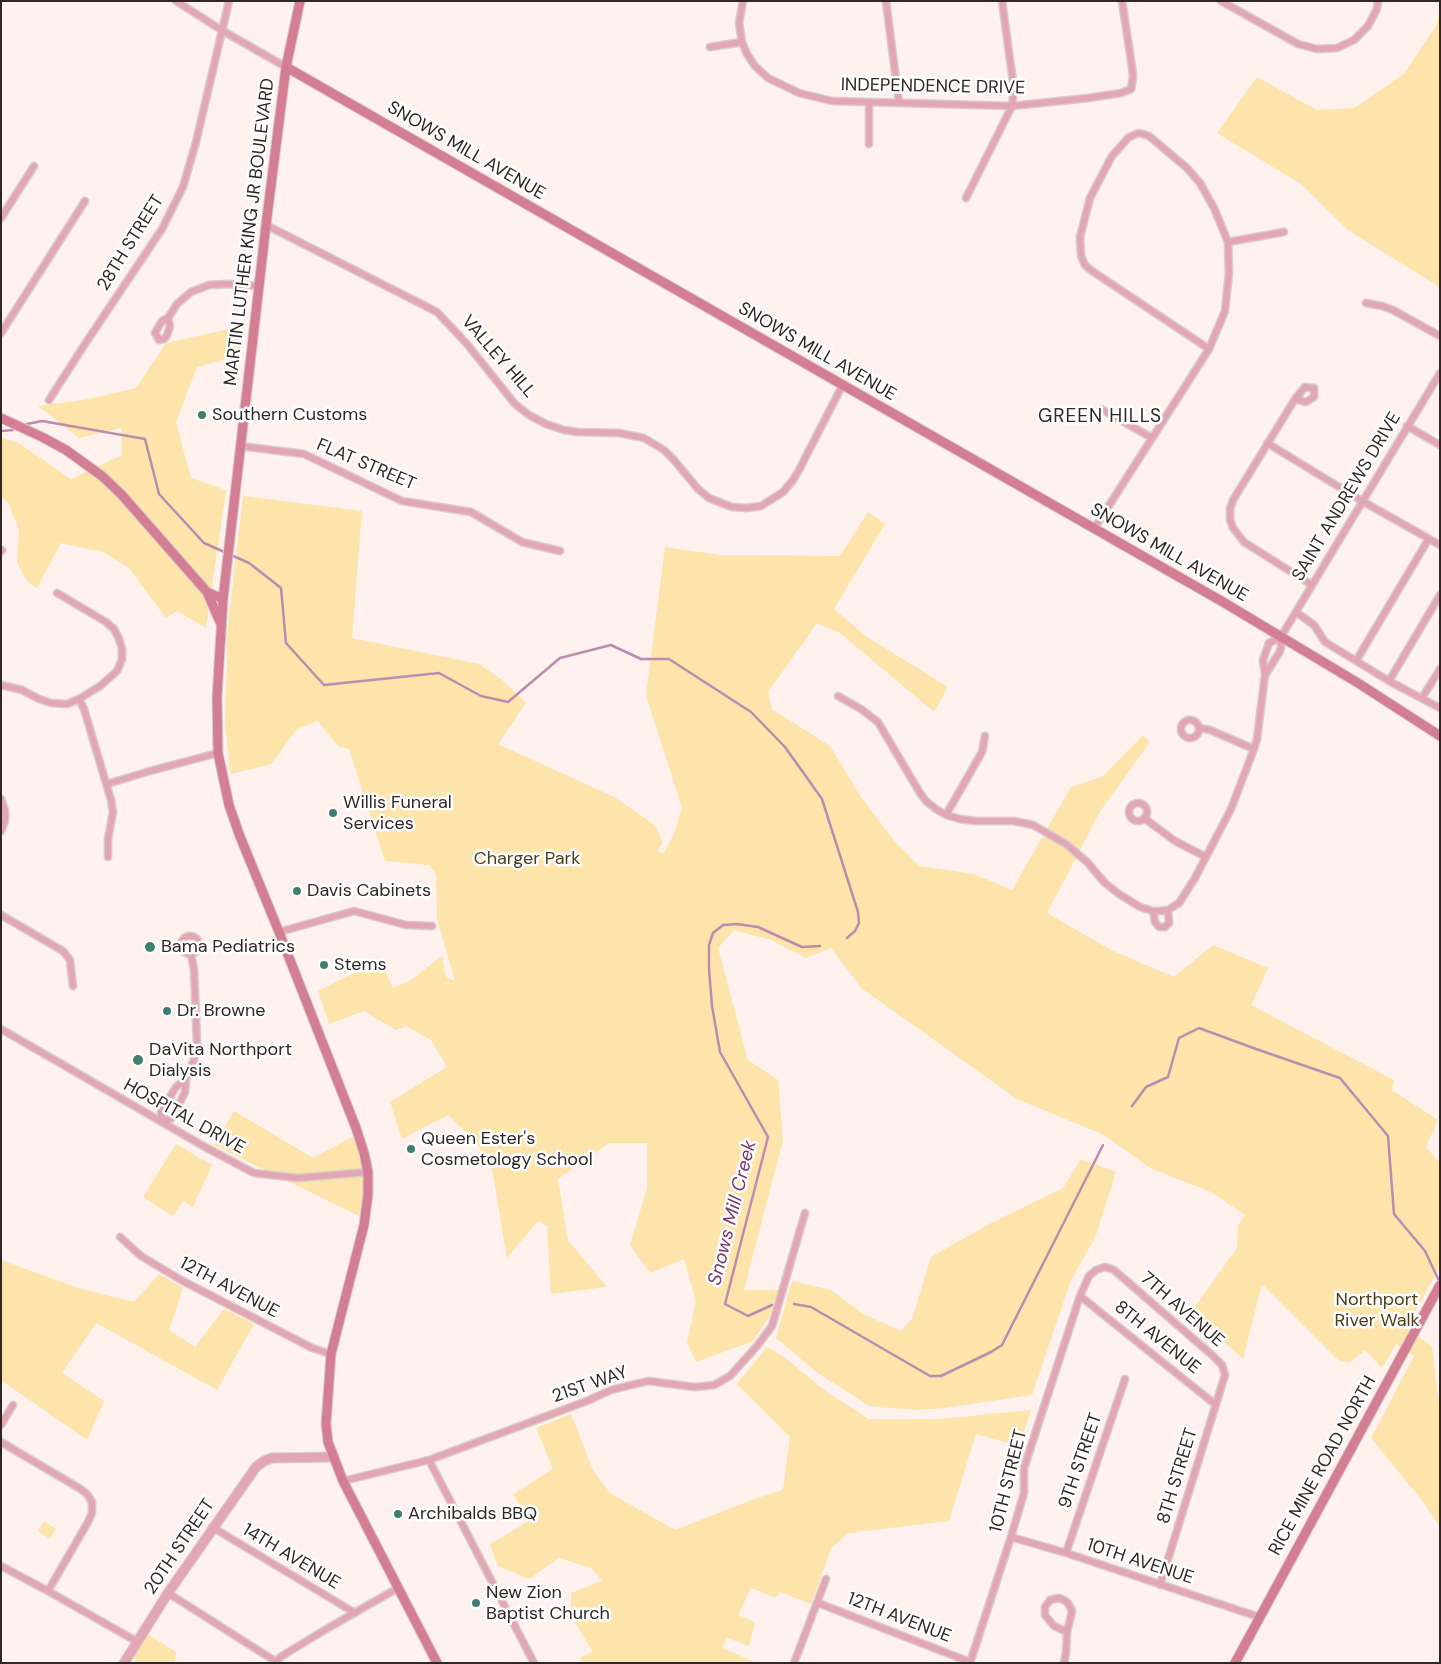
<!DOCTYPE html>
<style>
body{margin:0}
#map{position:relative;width:1441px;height:1664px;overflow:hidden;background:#fef1ee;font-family:"DM Sans",sans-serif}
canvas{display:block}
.frame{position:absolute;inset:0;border:2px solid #2f2726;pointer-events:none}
</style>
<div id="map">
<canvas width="1441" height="1664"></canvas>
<div class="frame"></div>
</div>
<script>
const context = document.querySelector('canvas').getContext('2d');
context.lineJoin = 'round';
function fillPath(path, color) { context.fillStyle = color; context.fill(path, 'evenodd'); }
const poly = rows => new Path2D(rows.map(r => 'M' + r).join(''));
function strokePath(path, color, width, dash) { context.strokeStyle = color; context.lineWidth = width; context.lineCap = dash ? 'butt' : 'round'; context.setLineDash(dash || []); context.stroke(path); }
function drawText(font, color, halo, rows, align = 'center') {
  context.font = font + ' "DM Sans",sans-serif'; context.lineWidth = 5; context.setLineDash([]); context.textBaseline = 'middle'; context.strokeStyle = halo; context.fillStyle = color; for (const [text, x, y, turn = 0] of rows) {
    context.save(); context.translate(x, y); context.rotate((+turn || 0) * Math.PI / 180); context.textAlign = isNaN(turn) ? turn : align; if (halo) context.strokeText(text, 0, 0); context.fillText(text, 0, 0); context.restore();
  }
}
fillPath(poly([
 [1440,8,1440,287,1349,231,1301,184,1217,133,1257,77,1317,110,1354,108,1404,74,1437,24],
 [242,326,238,356,197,367,176,422,191,478,226,490,206,628,177,611,166,618,129,568,105,553,61,543,37,588,28,582,17,563,19,530,8,502,1,497,1,437,20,444,71,479,122,455,121,428,79,438,38,406,89,399,136,388,166,343],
 [243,496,362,511,352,638,479,664,502,680,526,703,498,744,614,797,655,825,663,843,657,850,663,854,674,834,682,808,646,695,665,547,720,555,840,556,868,512,885,524,834,609,867,637,948,687,934,712,840,633,817,623,768,692,772,709,830,746,861,797,895,842,919,866,974,874,1012,890,1071,787,1103,776,1143,735,1150,742,1101,810,1047,913,1111,950,1174,977,1213,945,1268,968,1251,1005,1394,1080,1392,1090,1438,1120,1426,1147,1440,1163,1440,1266,1406,1328,1432,1346,1440,1411,1440,1527,1424,1503,1371,1438,1414,1356,1396,1344,1382,1368,1365,1350,1350,1363,1338,1360,1262,1284,1243,1359,1191,1312,1237,1248,1238,1225,1245,1215,1211,1192,1150,1168,1104,1135,1017,1099,861,988,831,948,806,958,771,940,734,930,718,948,748,1060,778,1080,783,1140,744,1290,778,1290,769,1317,753,1341,696,1362,687,1342,696,1301,684,1259,650,1273,630,1245,647,1188,647,1143,609,1143,558,1179,568,1240,607,1287,551,1294,547,1226,538,1221,507,1258,491,1164,473,1139,448,1115,402,1139,390,1102,447,1067,431,1040,406,1026,396,1030,364,1011,329,1024,318,991,380,960,393,988,411,980,442,956,446,977,455,981,437,919,436,874,429,865,385,861,349,749,338,746,318,721,297,729,271,764,231,774,225,726,228,626],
 [234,1111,313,1158,354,1136,371,1188,363,1218,214,1145],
 [176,1144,212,1165,193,1207,183,1201,173,1216,143,1197],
 [1081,1159,1116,1172,1095,1238,1071,1280,1032,1395,944,1408,914,1410,870,1406,819,1374,776,1338,792,1281,831,1290,863,1314,901,1331,912,1319,931,1257,993,1222,1063,1188],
 [1,1260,78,1288,134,1302,159,1274,183,1288,169,1330,195,1347,224,1309,254,1324,217,1390,96,1323,62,1373,104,1401,87,1440,1,1380],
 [767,1347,784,1357,828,1393,869,1419,940,1419,1031,1410,1019,1446,976,1434,949,1521,848,1533,831,1549,811,1604,780,1592,776,1598,751,1588,738,1615,755,1622,749,1646,727,1638,722,1648,757,1663,582,1663,581,1657,593,1652,571,1616,571,1593,602,1581,591,1568,559,1558,529,1579,498,1566,490,1544,529,1521,513,1494,553,1469,536,1428,571,1414,593,1470,610,1493,675,1530,754,1499,783,1490,790,1437,737,1384],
 [44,1521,56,1529,50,1539,38,1531],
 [146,1633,176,1652,175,1663,136,1663,132,1654]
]), '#fce4ab');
strokePath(poly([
 [27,424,42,421,145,439,159,494,204,543,249,563,281,588,286,643,324,685,439,673,481,696,508,702,560,658,611,645,641,659,669,659,751,712,785,747,822,799,858,912,859,923,855,931,847,938],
 [1,431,13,430],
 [1132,1106,1146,1087,1168,1077,1179,1038,1199,1028,1256,1049,1340,1078,1388,1136,1394,1214,1425,1251,1440,1283],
 [794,1304,811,1307,930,1376,941,1376,991,1352,1002,1345,1005,1339,1103,1145],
 [772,1305,748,1316,725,1304,768,1137,720,1052,712,1006,709,969,709,945,713,933,723,925,737,924,758,927,802,947,820,946]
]), '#bc8bae', 2.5);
const minor = poly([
 [176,1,223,31,286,67],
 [743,1,739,23,742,42,747,54,755,66,768,78,799,93,832,101,1012,106,1088,98,1121,93,1131,89,1133,77,1132,67,1122,1],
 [886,1,899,103],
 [1221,1,1298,44,1317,49,1337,48,1354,40,1368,26,1377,9,1378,1],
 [710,47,742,42],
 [869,144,869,103],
 [966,198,1012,106,1014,89,1002,1],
 [1,218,34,166],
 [266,225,437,312,467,344,515,404,529,415,546,424,564,430,577,432,619,433,644,438,664,450,674,460,698,489,709,498,732,507,747,508,761,506,783,492,793,480,799,470,842,386],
 [1228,242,1284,232],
 [1366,303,1382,306,1393,310,1440,336],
 [168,318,177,304,191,292,209,285,228,284,259,286],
 [168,318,170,326,167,335,164,339,159,340,155,333,162,321,168,318],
 [1,333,85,201],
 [1295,399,1306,402,1314,397,1314,388,1305,387,1295,399,1233,500,1230,509,1230,519,1233,528,1244,542,1312,585],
 [49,400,83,347,162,229,183,187,196,142,229,1],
 [1101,409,1152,438],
 [1407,426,1440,445],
 [1267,443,1362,501,1440,545],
 [240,446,304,454,402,501,471,512,522,542,560,551],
 [1094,529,1209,349,1225,311,1229,273,1228,242,1214,208,1200,183,1187,168,1149,136,1139,133,1129,137,1112,156,1090,198,1080,237,1081,256,1085,265,1092,271,1209,349],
 [1,551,2,550],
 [1296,612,1314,625,1325,642,1389,681,1440,708],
 [1356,661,1428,540],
 [1265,675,1279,653,1281,648,1281,637,1285,630,1440,373],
 [1389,681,1440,595],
 [1,685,22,690,39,699,51,703,67,704,79,699,100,686,117,671,122,659,122,649,119,639,114,629,106,622,57,593],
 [838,696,861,709,878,722,920,793,926,801,936,809,946,815,960,819,975,821,1014,821,1033,825,1066,844,1087,862,1105,883,1119,894,1140,907,1153,911,1160,911,1168,910,1179,903,1195,878,1231,809,1254,749,1257,739,1265,675,1263,660,1269,643,1281,637],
 [1422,698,1440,669],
 [79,699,84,709,111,800,113,812,108,839,108,857],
 '1181 729a9 9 0 1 1 18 0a9 9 0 1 1-18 0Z',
 [1199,728,1210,730,1254,749],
 [107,784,150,771,218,753],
 [1,799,5,811,5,821,1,831],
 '1129 812a9 9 0 1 1 18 0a9 9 0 1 1-18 0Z',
 [946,815,982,752,985,736],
 [1144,818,1175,841,1206,857],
 [1153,911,1155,922,1159,927,1165,927,1169,923,1168,910],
 [1,915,63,951,70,960,73,986],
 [279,932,354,911,406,925,432,926],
 '181 945a9 9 0 1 1 18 0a9 9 0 1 1-18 0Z',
 [1,1029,205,1147,254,1173,298,1178,368,1172],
 [186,1079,176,1087,161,1112,162,1122,172,1118,185,1092,186,1079,194,1060,197,1044,194,969,191,955],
 [120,1237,141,1256,181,1280,312,1348,331,1354],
 [1080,1296,1216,1405],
 [1,1425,13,1405],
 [1,1442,79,1488,87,1494,92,1502,92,1513,88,1522,48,1591,136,1641],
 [429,1460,534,1663],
 [343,1481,429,1460,587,1401,611,1390,648,1381,695,1387,714,1385,730,1376,757,1346,772,1326,805,1213],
 [212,1527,355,1613],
 [1011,1537,1066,1553,1259,1617],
 [1066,1553,1125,1379],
 [1,1566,48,1591],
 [168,1593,275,1661],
 [818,1603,970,1662],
 [274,1663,282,1656,323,1631,398,1588],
 [794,1663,826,1579],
 [970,1663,1011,1537,1024,1493,1024,1468,1080,1296,1089,1276,1096,1270,1105,1267,1114,1270,1212,1355,1222,1365,1225,1375,1160,1585],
 [1064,1663,1066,1653,1067,1632,1072,1611,1068,1603,1064,1600,1059,1598,1050,1600,1045,1607,1045,1615,1054,1626,1067,1632]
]);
const tertiary = poly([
 [124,1663,168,1593,256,1467,264,1461,272,1458,333,1457]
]);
const secondary = poly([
 [300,1,286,67,266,225,223,599,217,697,218,753,229,805,239,834,279,932,356,1128,364,1153,368,1172,368,1194,364,1225,331,1354,326,1424,328,1442,343,1481,437,1663],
 [286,67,1223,602,1358,683,1440,736],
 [1,418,42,437,66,450,102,476,121,494,207,592,223,599],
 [207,592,220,622],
 [1235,1663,1440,1285]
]);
strokePath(minor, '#d9cdca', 9);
strokePath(tertiary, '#d9cdca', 11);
strokePath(secondary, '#d9cdca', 11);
strokePath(minor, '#e2a6b4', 6);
strokePath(tertiary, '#e2a6b4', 9);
strokePath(secondary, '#d47e94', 9);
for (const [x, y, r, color] of [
 [202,415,5,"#3f7f6d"],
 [333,813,5,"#3f7f6d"],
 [297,891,5,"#3f7f6d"],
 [150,947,6,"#3f7f6d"],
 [324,965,5,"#3f7f6d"],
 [167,1011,5,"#3f7f6d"],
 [138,1060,6,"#3f7f6d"],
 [411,1149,5,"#3f7f6d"],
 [398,1514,5,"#3f7f6d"],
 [476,1603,5,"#3f7f6d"]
]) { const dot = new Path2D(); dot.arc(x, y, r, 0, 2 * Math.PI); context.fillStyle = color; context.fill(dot); strokePath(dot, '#fff', 2); }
drawText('18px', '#2f2726', '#fff', [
 ["INDEPENDENCE DRIVE",933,87,1],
 ["SNOWS MILL AVENUE",466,151,30],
 ["MARTIN LUTHER KING JR BOULEVARD",250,232,-83],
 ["28TH STREET",131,243,-58],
 ["SNOWS MILL AVENUE",817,352,30],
 ["VALLEY HILL",498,357,49],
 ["FLAT STREET",366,465,23],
 ["SAINT ANDREWS DRIVE",1347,497,-59],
 ["SNOWS MILL AVENUE",1169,553,30],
 ["HOSPITAL DRIVE",184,1117,29],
 ["12TH AVENUE",229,1288,28],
 ["7TH AVENUE",1182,1310,41],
 ["8TH AVENUE",1157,1338,39],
 ["21ST WAY",590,1385,-19],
 ["9TH STREET",1081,1461,-71],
 ["RICE MINE ROAD NORTH",1323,1466,-61],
 ["8TH STREET",1178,1476,-73],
 ["10TH STREET",1009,1481,-76],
 ["20TH STREET",180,1547,-56],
 ["14TH AVENUE",291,1557,31],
 ["10TH AVENUE",1140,1562,18],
 ["12TH AVENUE",899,1618,21]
]);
drawText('18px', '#2f2726', '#fff', [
 ["Southern Customs",212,415],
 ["Willis Funeral",343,803],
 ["Services",343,824],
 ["Davis Cabinets",307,891],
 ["Bama Pediatrics",161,947],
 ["Stems",334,965],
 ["Dr. Browne",177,1011],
 ["DaVita Northport",149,1050],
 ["Dialysis",149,1071],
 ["Queen Ester's",421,1139],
 ["Cosmetology School",421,1160],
 ["Archibalds BBQ",408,1514],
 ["New Zion",486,1593],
 ["Baptist Church",486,1614]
], 'left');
drawText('18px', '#4b3e1d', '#fff', [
 ["Charger Park",527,859],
 ["Northport",1377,1300],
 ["River Walk",1377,1321]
]);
context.letterSpacing = '1px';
drawText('19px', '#2f2726', '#fff', [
 ["GREEN HILLS",1100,417]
]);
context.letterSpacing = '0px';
drawText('italic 19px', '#7d316f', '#fff', [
 ["Snows Mill Creek",733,1213,-76]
]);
</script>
